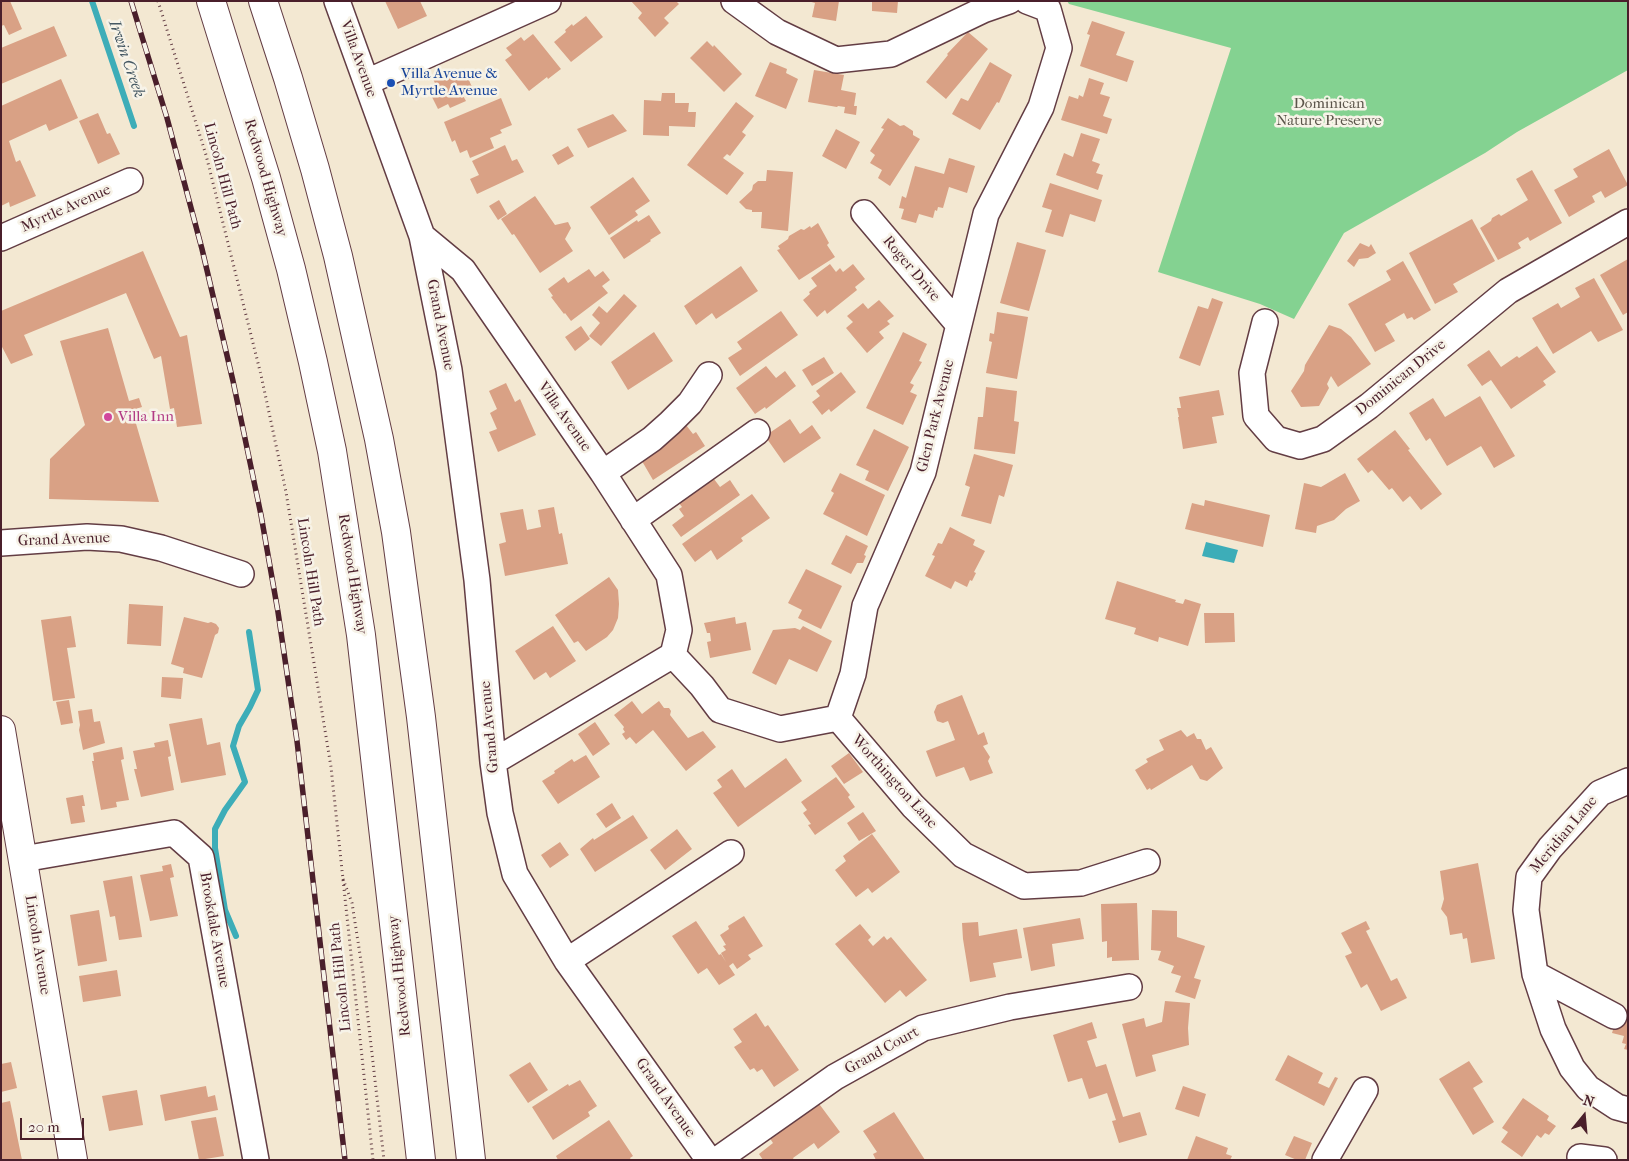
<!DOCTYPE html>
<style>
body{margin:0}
#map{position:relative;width:1629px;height:1161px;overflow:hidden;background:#f3e8d2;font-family:"IM FELL French Canon",serif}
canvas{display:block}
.frame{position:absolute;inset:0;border:2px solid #4a1f2b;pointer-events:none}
.north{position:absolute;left:1559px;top:1091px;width:50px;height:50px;-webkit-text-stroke:4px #f7f3e8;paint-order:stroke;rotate:17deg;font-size:14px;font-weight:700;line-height:20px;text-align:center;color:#4a1f2b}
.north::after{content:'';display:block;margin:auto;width:18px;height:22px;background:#4a1f2b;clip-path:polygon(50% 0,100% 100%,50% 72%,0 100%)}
.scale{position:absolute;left:20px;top:1118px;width:64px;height:22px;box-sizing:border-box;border:2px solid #4a1f2b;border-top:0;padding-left:6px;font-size:15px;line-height:18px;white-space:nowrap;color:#4a1f2b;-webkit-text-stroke:4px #f7f3e8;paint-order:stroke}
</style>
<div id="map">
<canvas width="1629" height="1161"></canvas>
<div class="frame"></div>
<div class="north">N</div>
<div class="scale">20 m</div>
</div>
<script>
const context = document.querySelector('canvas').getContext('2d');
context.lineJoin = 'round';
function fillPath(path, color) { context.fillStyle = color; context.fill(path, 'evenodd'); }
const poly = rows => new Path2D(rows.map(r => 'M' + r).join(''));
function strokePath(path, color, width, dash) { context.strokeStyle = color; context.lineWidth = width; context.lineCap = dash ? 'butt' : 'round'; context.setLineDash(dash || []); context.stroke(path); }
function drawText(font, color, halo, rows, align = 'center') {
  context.font = font + ' "IM FELL French Canon",serif'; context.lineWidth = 5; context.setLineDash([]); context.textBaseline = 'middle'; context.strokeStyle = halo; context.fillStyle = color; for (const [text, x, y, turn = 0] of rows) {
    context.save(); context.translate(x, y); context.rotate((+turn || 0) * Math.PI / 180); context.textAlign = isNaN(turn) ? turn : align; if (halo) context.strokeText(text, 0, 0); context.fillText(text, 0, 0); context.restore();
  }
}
fillPath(poly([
 [1067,1,1628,1,1628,70,1517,132,1485,153,1344,233,1294,319,1260,304,1158,272,1231,48,1069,4]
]), '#84d291');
fillPath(poly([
 [1206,542,1238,550,1234,563,1202,556]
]), '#3dadb8');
strokePath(poly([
 [92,1,134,126],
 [236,936,225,910,215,848,215,829,225,810,245,782,233,746,239,726,250,707,258,690,249,632]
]), '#3dadb8', 6);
fillPath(poly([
 [1,1,10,1,22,29,9,35,4,25,1,26],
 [385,1,420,1,427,16,398,29],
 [631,1,676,1,679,4,664,18,669,23,655,37,638,18,642,13],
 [808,1,839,1,836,21,812,17,815,3],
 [872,1,898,1,897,13,872,11],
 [586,16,603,37,571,62,554,42,566,32,565,30,572,24,573,26],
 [1092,21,1125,32,1116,55,1134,61,1127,82,1080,66,1090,35,1087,34],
 [54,26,67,56,1,84,1,48],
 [968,32,988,49,946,99,926,82,948,55,947,54],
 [533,34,561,69,548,79,547,77,529,91,505,60,512,55,506,48,521,37,524,41],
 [707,41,713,47,714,45,742,74,724,92,690,58],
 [770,62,787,69,786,73,798,79,786,109,755,96],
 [990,62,1012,75,999,103,997,102,980,130,952,114,961,98,968,101],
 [814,70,844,75,841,90,856,93,854,106,857,106,856,115,844,113,845,107,838,106,837,107,808,102],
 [449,71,453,79,461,75,464,80,468,78,472,87,461,92,466,101,450,108,448,104,438,109,427,87,435,83,433,79],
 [1089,78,1104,83,1100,94,1110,97,1103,116,1112,119,1107,134,1061,120,1069,96,1078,99,1079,95,1083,97],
 [61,79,78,118,49,131,46,124,9,141,16,162,20,160,36,196,10,207,9,202,1,206,1,106],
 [662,93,675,93,675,103,689,103,688,112,696,112,695,127,669,126,669,136,643,135,644,100,661,101],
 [501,98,512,125,500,130,502,133,490,138,494,148,470,158,467,150,460,153,455,140,452,142,444,122],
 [736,102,754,116,742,132,746,135,730,156,727,154,723,158,744,173,727,195,687,165],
 [98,113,107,134,110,133,120,154,98,164,79,121],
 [613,114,627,131,588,148,577,129],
 [888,118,900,126,904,125,913,131,913,135,920,139,890,186,878,178,882,170,870,163,875,155,870,151,884,129,881,128],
 [836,129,860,142,846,169,822,156],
 [1081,133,1100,139,1092,161,1100,164,1096,173,1103,175,1098,190,1056,175,1064,153,1073,157],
 [505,145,512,161,517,159,524,172,477,194,470,179,479,175,472,161],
 [568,146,574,156,558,165,552,155],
 [1609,149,1628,185,1605,198,1601,191,1592,196,1595,202,1569,217,1554,190,1578,177,1573,169],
 [949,158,975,166,967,193,949,187,943,208,938,207,937,211,935,210,933,218,919,214,916,223,901,219,904,209,899,208,902,196,906,198,915,166,944,174],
 [767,170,793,172,788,231,761,228,762,212,752,212,752,210,746,209,739,202,752,190,753,185,758,181,766,181],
 [1532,170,1562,223,1530,241,1528,237,1518,243,1521,248,1498,260,1480,228,1491,221,1492,218,1499,214,1501,216,1528,200,1516,179],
 [633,177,650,201,635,211,638,215,609,235,590,207],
 [1050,183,1102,200,1095,222,1070,214,1063,237,1045,232,1052,210,1042,207],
 [535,196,555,225,568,222,571,228,565,239,573,251,540,273,514,234,512,235,501,219],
 [499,200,507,214,498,220,489,206],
 [649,215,661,233,650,240,651,241,624,259,610,238,637,220,638,222],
 [1472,219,1495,261,1453,284,1458,292,1435,304,1409,253],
 [818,223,829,243,827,245,835,257,799,280,777,250,780,249,778,246,788,239,789,236,801,229,804,230,810,226,811,228],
 [1017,242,1046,250,1029,311,1000,303],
 [1360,243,1369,247,1371,244,1376,253,1368,258,1359,259,1354,267,1347,261],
 [143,251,180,337,187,335,202,424,177,427,174,408,170,409,161,356,154,359,126,293,24,335,33,355,11,364,1,345,1,311],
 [1628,259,1628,312,1623,315,1600,275],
 [1403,261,1431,310,1414,320,1412,317,1407,319,1404,313,1385,324,1395,341,1375,352,1348,304,1391,280,1386,271],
 [830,264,836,272,840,268,843,272,853,264,865,279,855,287,857,290,827,314,825,310,817,317,803,300,810,294,809,292,817,286,811,278],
 [741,266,758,291,716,319,712,313,696,325,684,306],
 [589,269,595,277,603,271,610,280,602,286,608,293,571,321,565,313,564,314,551,297,553,296,548,289,564,277,568,283],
 [1594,278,1623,330,1598,342,1591,331,1553,354,1532,318,1558,303,1561,308,1580,297,1575,288],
 [624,294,637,306,601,346,589,336,600,323,592,315,599,306,607,313],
 [1212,298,1223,302,1200,366,1179,358,1198,306,1208,309],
 [879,300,894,316,887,321,890,324,879,332,884,338,867,353,846,328,853,322,847,316,863,303,868,309],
 [781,311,798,335,740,376,728,358,742,349,737,342],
 [997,312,1028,317,1017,379,986,373,992,342,989,341,990,333,994,334],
 [1329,325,1341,329,1351,337,1371,364,1338,387,1331,376,1327,384,1329,388,1319,406,1301,407,1291,391,1304,371,1305,365],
 [581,326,590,339,575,351,565,337],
 [108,328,129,401,139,398,142,407,132,410,159,502,49,499,50,459,85,425,60,341],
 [654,332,673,361,628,390,611,362],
 [903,332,927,344,919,361,922,362,910,383,914,385,910,392,917,395,903,425,866,408],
 [1537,346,1556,372,1543,381,1546,385,1511,409,1491,380,1482,386,1467,365,1489,350,1501,367,1517,356,1519,358],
 [824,357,834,373,812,386,802,370],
 [766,366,776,378,785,371,796,386,766,409,765,407,755,414,736,388],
 [841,372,856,392,831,412,829,409,822,415,812,402,820,396,816,391],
 [506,383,515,402,520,399,536,435,498,452,489,432,497,429,490,413,497,409,489,391],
 [986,387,1017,391,1014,421,1019,422,1015,454,974,449,978,417,983,417],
 [1219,390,1224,415,1212,417,1217,443,1183,449,1178,417,1179,417,1177,408,1181,408,1179,397],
 [1480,396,1515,456,1494,468,1481,446,1447,466,1430,438,1426,441,1409,413,1433,398,1445,417],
 [790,419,800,434,812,425,821,438,784,463,765,436],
 [686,425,693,434,696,432,705,446,653,480,639,456],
 [874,429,909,447,888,491,865,480,869,471,856,465],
 [1395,430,1410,449,1408,450,1442,494,1421,510,1410,496,1403,502,1392,488,1389,490,1372,470,1368,473,1357,459],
 [974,454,1013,465,1004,497,999,495,991,524,961,516,970,487,965,485],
 [840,473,885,495,867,536,823,514,834,493,831,491],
 [1345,473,1360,501,1346,509,1334,520,1317,526,1316,533,1295,529,1304,483,1321,487],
 [714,479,720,487,730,480,740,495,681,537,672,525,684,516,679,509,682,507,679,503],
 [752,494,770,518,741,538,743,541,717,560,711,550,695,562,682,544],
 [1205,500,1270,515,1263,547,1185,529,1192,503,1204,506],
 [554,507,559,534,562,533,568,564,505,576,499,544,506,542,500,513,523,509,527,530,541,527,538,510],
 [950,527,975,540,973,545,985,551,974,572,976,573,972,581,970,580,967,587,955,581,951,589,925,576,935,556,932,555,938,543,942,544],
 [846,535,868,546,864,555,866,556,863,563,857,563,851,574,831,564],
 [806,569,842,586,821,629,798,618,802,610,788,603],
 [609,577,618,590,619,604,618,618,613,630,607,637,586,651,578,641,574,643,555,615],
 [1117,581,1176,600,1175,602,1183,604,1185,599,1201,604,1188,646,1159,637,1158,642,1134,634,1136,628,1105,619],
 [129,604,163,606,161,646,127,644],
 [1204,613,1234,613,1235,642,1205,643],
 [71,616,76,647,67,648,75,698,53,701,41,620],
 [184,617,208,623,211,622,216,624,219,628,218,633,215,635,202,678,183,673,184,668,171,664],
 [735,617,736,624,746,622,751,650,710,658,707,642,711,641,710,633,707,633,704,623],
 [553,626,576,661,550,678,546,672,534,680,515,651],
 [803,626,832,641,817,672,789,659,776,685,752,673,773,630,795,628,800,630],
 [162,677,183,678,181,699,161,697],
 [962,695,978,735,984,732,988,744,983,746,990,757,988,761,993,773,970,781,964,767,936,777,926,751,955,740,948,721,943,723,937,721,934,712,937,705],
 [69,700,73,723,61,725,56,702],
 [632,701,642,714,659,701,664,708,669,708,671,711,670,715,688,738,703,731,716,747,686,771,653,730,636,744,630,737,626,740,622,734,625,732,623,729,624,727,614,715],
 [92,709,94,722,100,721,105,743,83,750,79,730,80,725,78,711],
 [202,718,207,745,220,742,226,775,181,783,169,724],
 [595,722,610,744,593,756,578,734],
 [1181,730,1187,737,1194,733,1197,739,1201,739,1206,750,1211,747,1223,768,1207,781,1200,779,1192,765,1151,790,1150,788,1147,790,1135,770,1148,762,1146,759,1164,750,1159,740],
 [168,740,171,756,168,757,174,790,141,797,134,769,137,769,133,751,155,747,154,743],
 [122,747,124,759,121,760,129,800,116,802,117,807,101,810,92,761,94,761,93,753],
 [849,753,863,772,844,784,831,766],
 [586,755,600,777,558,804,542,781,555,773,554,771,572,759,574,762],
 [786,758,802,781,738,827,713,793,722,787,717,780,732,769,745,788],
 [836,777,850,795,848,797,855,807,815,835,808,825,811,824,803,813,807,810,801,802],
 [83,795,85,806,82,806,85,822,71,824,66,798],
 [612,803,621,818,606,828,596,814],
 [863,812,876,831,859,841,847,823],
 [633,815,648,838,595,872,580,849,593,838,594,840],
 [677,829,692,849,665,870,650,850],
 [872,834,900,872,872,893,868,888,856,897,835,870,846,861,843,856],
 [560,842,569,855,550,868,541,855],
 [1478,863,1495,959,1471,963,1467,938,1463,939,1462,933,1450,935,1447,917,1441,909,1444,899,1440,871],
 [171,864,174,877,170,878,178,916,150,921,140,875,163,871,162,866],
 [132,876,142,937,119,940,115,916,110,917,103,881],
 [1137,903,1139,960,1112,961,1112,957,1107,958,1107,941,1102,942,1101,904],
 [99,910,107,961,78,966,70,915],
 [1152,910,1177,911,1177,937,1205,946,1194,978,1201,980,1195,999,1175,992,1181,976,1171,973,1174,966,1158,960,1161,951,1151,950],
 [744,916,763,946,748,955,751,959,737,969,733,963,729,966,735,975,719,985,707,968,698,974,672,936,696,921,719,955,721,954,726,962,721,953,726,950,723,946,726,945,720,935,729,929,728,926],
 [1080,918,1084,939,1052,944,1055,966,1031,971,1023,928],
 [1366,921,1370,929,1366,931,1391,981,1397,978,1407,998,1381,1011,1367,984,1361,988,1345,956,1352,953,1341,933],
 [978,922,979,936,1017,929,1022,958,993,963,996,977,970,982,963,939,962,923],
 [860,924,871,937,868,940,873,946,884,936,887,940,891,937,927,980,906,997,900,990,885,1003,835,944],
 [117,970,121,996,83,1002,79,976],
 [1165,1001,1190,1003,1188,1028,1189,1045,1152,1055,1156,1071,1136,1077,1122,1024,1144,1018,1146,1027,1162,1022],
 [1620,1007,1628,1010,1628,1050,1624,1049,1626,1044,1622,1043,1624,1036,1612,1033],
 [756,1013,765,1027,768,1025,799,1070,774,1087,762,1069,757,1072,754,1068,750,1070,734,1047,742,1042,733,1029],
 [1092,1022,1097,1038,1087,1041,1096,1067,1106,1064,1123,1117,1140,1112,1147,1135,1119,1143,1112,1121,1116,1120,1107,1093,1089,1099,1082,1078,1068,1082,1053,1035],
 [1288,1055,1323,1073,1318,1083,1329,1088,1335,1077,1338,1078,1324,1106,1275,1080],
 [1469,1061,1483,1082,1473,1088,1494,1122,1473,1135,1439,1079],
 [11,1062,17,1088,1,1092,1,1064],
 [530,1062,548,1090,528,1103,509,1075],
 [580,1080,597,1106,588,1112,590,1116,553,1140,532,1107,568,1084,569,1086],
 [206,1086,208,1097,215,1095,218,1110,165,1121,160,1095],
 [1183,1086,1206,1094,1199,1117,1175,1109],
 [137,1090,143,1125,109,1131,102,1096],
 [1523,1098,1549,1116,1547,1120,1556,1126,1549,1135,1545,1133,1541,1138,1537,1135,1522,1157,1501,1142,1508,1132,1502,1128],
 [10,1101,22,1160,1,1160,1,1103],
 [817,1101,840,1132,818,1149,814,1143,793,1158,794,1160,763,1160,759,1154,773,1143,769,1137],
 [894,1112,925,1160,876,1160,873,1154,877,1152,863,1131],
 [216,1117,224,1156,199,1160,191,1121],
 [609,1120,633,1156,630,1158,631,1160,558,1160,556,1156],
 [1196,1136,1228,1148,1226,1154,1232,1156,1230,1160,1187,1160],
 [1294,1136,1312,1143,1305,1160,1297,1160,1285,1155]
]), '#d9a185');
const minor = poly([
 [337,1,422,236,449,370,477,580,493,762,500,813,515,874,567,961,709,1160],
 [734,1,777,32,836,60,891,54,983,10,1009,1],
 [367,82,548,1],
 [864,213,958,324],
 [422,236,463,270,603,473,669,575,679,630,673,655,493,762],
 [1,238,130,181],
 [1265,322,1252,373,1256,416,1276,439,1300,446,1323,439,1369,406,1508,291,1628,222],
 [603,473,652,439,670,423,690,403,709,375],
 [633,520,757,432],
 [1,543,87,537,121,539,161,548,241,574],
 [673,655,702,686,720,710,780,729,838,718],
 [838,718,853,674,865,606,923,472,986,214,1041,107,1059,48,1048,9,1027,1],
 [838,718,913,806,963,855,1024,886,1081,883,1147,862],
 [1628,781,1600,793,1550,848,1529,877,1526,910,1535,974,1553,1029,1572,1068,1588,1088,1617,1107,1628,1110],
 [23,859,174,833,201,857,256,1160],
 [567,961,731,853],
 [1535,974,1614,1016],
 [1580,1157,1604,1160],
 [717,1160,835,1077,923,1028,1010,1007,1129,987],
 [1325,1160,1365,1090]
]);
const major = poly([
 [1,730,73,1160]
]);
const highway = poly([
 [211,1,266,178,291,269,313,362,332,451,361,635,421,1160],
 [263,1,288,78,315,169,338,256,379,439,396,532,421,717,471,1160]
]);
strokePath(minor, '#633d44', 28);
strokePath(major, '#633d44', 30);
strokePath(highway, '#633d44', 30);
strokePath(poly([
 [158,1,206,155,261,375,286,492,331,767,373,1160],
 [343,879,352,903,363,974,384,1160]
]), '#633d44', 3, [1, 4]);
strokePath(minor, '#fff', 25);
strokePath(major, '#fff', 28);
strokePath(highway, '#fff', 28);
const rail = poly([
 [131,1,167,118,202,249,233,381,261,515,278,612,297,741,345,1160]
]);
strokePath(rail, '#4a1f2b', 5.5);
strokePath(rail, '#f7f3e8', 4, [11]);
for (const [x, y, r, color] of [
 [391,83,5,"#1a4fb4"],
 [108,417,5,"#d1479c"]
]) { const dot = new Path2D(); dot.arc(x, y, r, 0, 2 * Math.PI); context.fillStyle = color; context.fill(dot); strokePath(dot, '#f7f3e8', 2); }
drawText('15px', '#4a1f2b', '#f7f3e8', [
 ["Villa Avenue",358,59,70],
 ["Lincoln Hill Path",222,176,75],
 ["Redwood Highway",265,178,74],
 ["Myrtle Avenue",66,209,-24],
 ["Roger Drive",911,269,50],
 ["Grand Avenue",440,325,79],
 ["Dominican Drive",1401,378,-39],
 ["Glen Park Avenue",936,416,-76],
 ["Villa Avenue",564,417,55],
 ["Grand Avenue",64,540,-2],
 ["Lincoln Hill Path",310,572,81],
 ["Redwood Highway",352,574,81],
 ["Grand Avenue",490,727,-95],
 ["Worthington Lane",894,782,48],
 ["Meridian Lane",1564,835,-50],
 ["Brookdale Avenue",214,930,80],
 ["Lincoln Avenue",37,945,81],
 ["Redwood Highway",400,976,-96],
 ["Lincoln Hill Path",341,977,-96],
 ["Grand Court",882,1051,-29],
 ["Grand Avenue",665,1098,55]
]);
drawText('15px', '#164399', '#f7f3e8', [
 ["Villa Avenue &",401,74],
 ["Myrtle Avenue",401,91]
], 'left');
drawText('15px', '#5b554a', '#f7f3e8', [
 ["Dominican",1329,104],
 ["Nature Preserve",1329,121]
]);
drawText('15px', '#b23c85', '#f7f3e8', [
 ["Villa Inn",118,417]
], 'left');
drawText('italic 16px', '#455863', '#f7f3e8', [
 ["Irwin Creek",126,59,71]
]);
</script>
